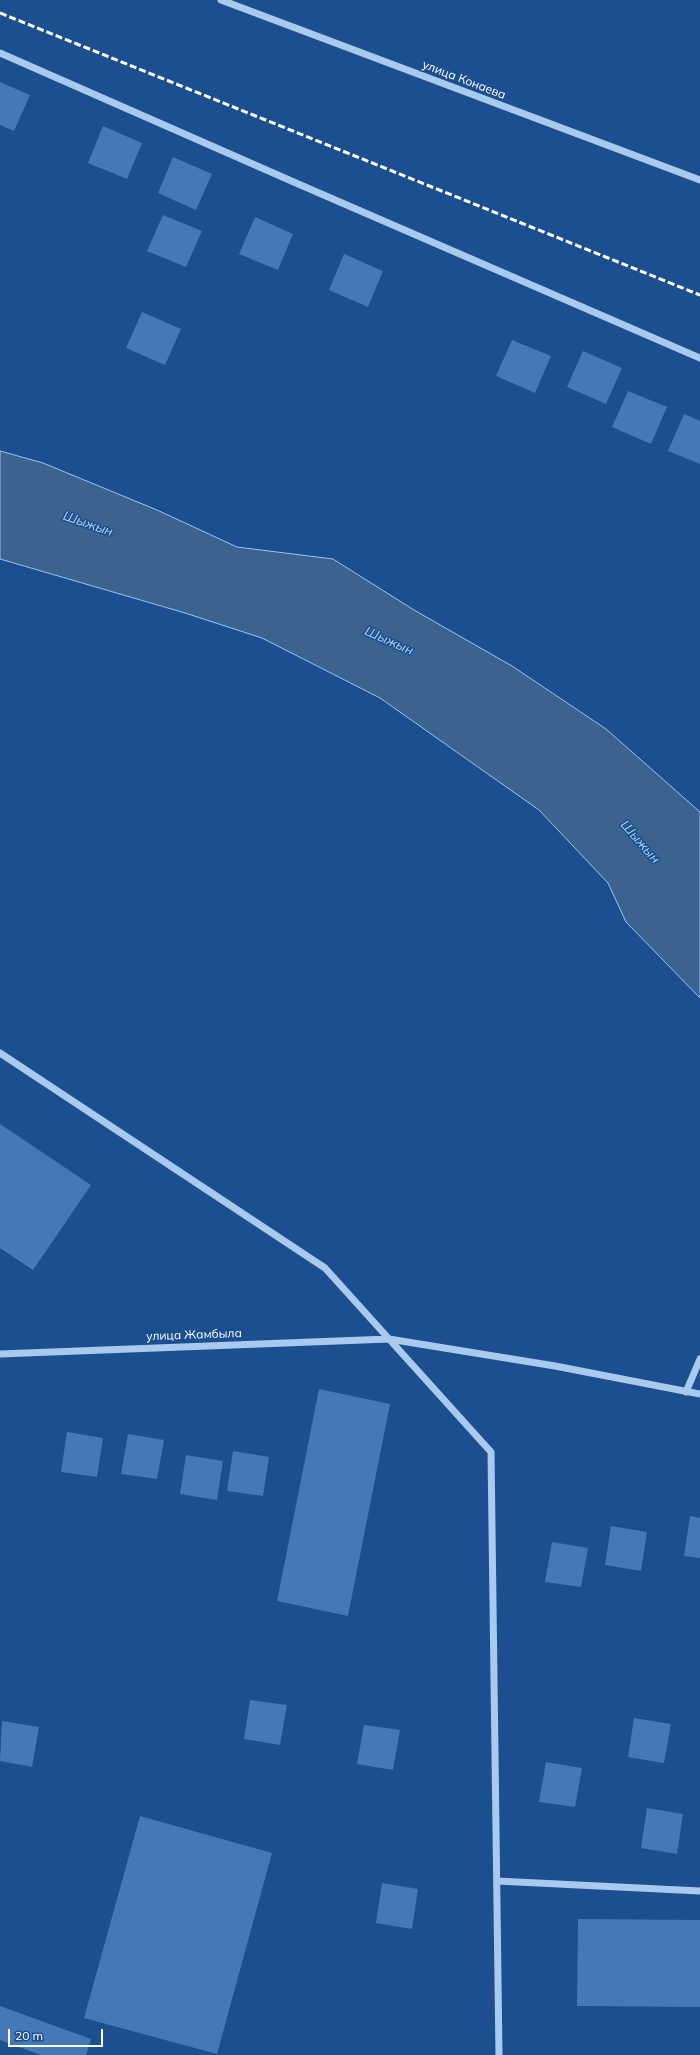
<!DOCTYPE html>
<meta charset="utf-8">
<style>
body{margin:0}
#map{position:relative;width:700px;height:2055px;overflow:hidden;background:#1b4f8f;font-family:Mulish,sans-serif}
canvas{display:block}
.scale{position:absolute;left:8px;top:2029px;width:95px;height:18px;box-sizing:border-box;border:2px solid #fff;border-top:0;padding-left:5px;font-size:12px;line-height:14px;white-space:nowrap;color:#fff;-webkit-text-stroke:3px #1b4f8f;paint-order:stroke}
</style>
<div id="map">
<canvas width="700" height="2055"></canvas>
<div class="scale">20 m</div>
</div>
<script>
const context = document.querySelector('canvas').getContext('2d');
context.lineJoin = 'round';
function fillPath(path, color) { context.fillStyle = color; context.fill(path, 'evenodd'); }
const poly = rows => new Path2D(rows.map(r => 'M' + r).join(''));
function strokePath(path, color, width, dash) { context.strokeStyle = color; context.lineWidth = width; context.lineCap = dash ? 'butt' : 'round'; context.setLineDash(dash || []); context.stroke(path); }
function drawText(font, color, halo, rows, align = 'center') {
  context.font = font + ' Mulish,sans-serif'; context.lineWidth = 3; context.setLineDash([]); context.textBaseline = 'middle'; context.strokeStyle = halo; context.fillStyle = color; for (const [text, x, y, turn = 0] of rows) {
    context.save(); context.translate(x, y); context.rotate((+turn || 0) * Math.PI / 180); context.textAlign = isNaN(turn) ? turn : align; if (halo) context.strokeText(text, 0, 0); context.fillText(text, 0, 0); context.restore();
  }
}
const water = poly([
 [0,451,43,463,157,510,237,547,333,559,414,610,512,666,606,729,700,812,700,998,626,922,608,883,539,810,380,698,262,638,185,613,0,559,0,451]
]);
fillPath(water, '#3c6290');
strokePath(water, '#9cc4f0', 1);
fillPath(poly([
 [0,82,30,95,14,131,0,125],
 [103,126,142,143,127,179,88,163],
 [173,157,212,174,196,210,158,193],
 [163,215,202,231,186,267,147,251],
 [255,217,293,234,278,270,239,254],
 [344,254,383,271,368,307,329,290],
 [142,312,181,329,165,365,126,348],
 [512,340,551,356,535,393,496,376],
 [583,351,622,368,606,404,567,387],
 [628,391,667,407,651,444,612,427],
 [684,414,700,421,700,464,668,451],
 [0,1124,91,1185,33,1270,0,1248],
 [319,1389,390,1404,348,1616,277,1601],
 [67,1432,103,1438,97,1477,61,1472],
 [128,1434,164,1440,157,1479,121,1474],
 [233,1451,269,1457,263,1496,227,1491],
 [186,1455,223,1461,217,1500,180,1494],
 [690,1516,700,1518,700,1558,684,1556],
 [611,1526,647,1532,641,1571,605,1565],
 [552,1542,588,1548,581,1587,545,1582],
 [250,1700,287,1705,280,1745,244,1739],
 [634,1718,671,1724,664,1763,628,1757],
 [2,1721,39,1727,32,1767,0,1761],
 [364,1725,400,1730,393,1770,357,1764],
 [546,1762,582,1768,575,1807,539,1802],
 [647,1808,683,1814,677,1854,641,1848],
 [140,1816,272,1853,217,2054,84,2018],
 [382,1883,418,1889,412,1929,376,1923],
 [578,1919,700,1920,700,2007,577,2006],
 [0,2006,91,2039,86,2055,41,2055,0,2040]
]), '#4478b7');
strokePath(poly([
 [221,0,700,180],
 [0,53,296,183,700,358],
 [0,1053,325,1268,491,1452,499,2055],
 [0,1354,389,1339,555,1366,700,1394],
 [686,1392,700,1359],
 [497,1881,700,1891]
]), '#a9c9ee', 7);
strokePath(poly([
 [0,13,700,295]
]), '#fff', 3, [7, 3]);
drawText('12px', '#fff', '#1b4f8f', [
 ["улица Конаева",464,80,21],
 ["улица Жамбыла",194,1335,-2]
]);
drawText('italic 13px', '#b5d3f5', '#1b4f8f', [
 ["Шыжын",88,524,19],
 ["Шыжын",389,641,24],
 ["Шыжын",640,842,49]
]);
</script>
